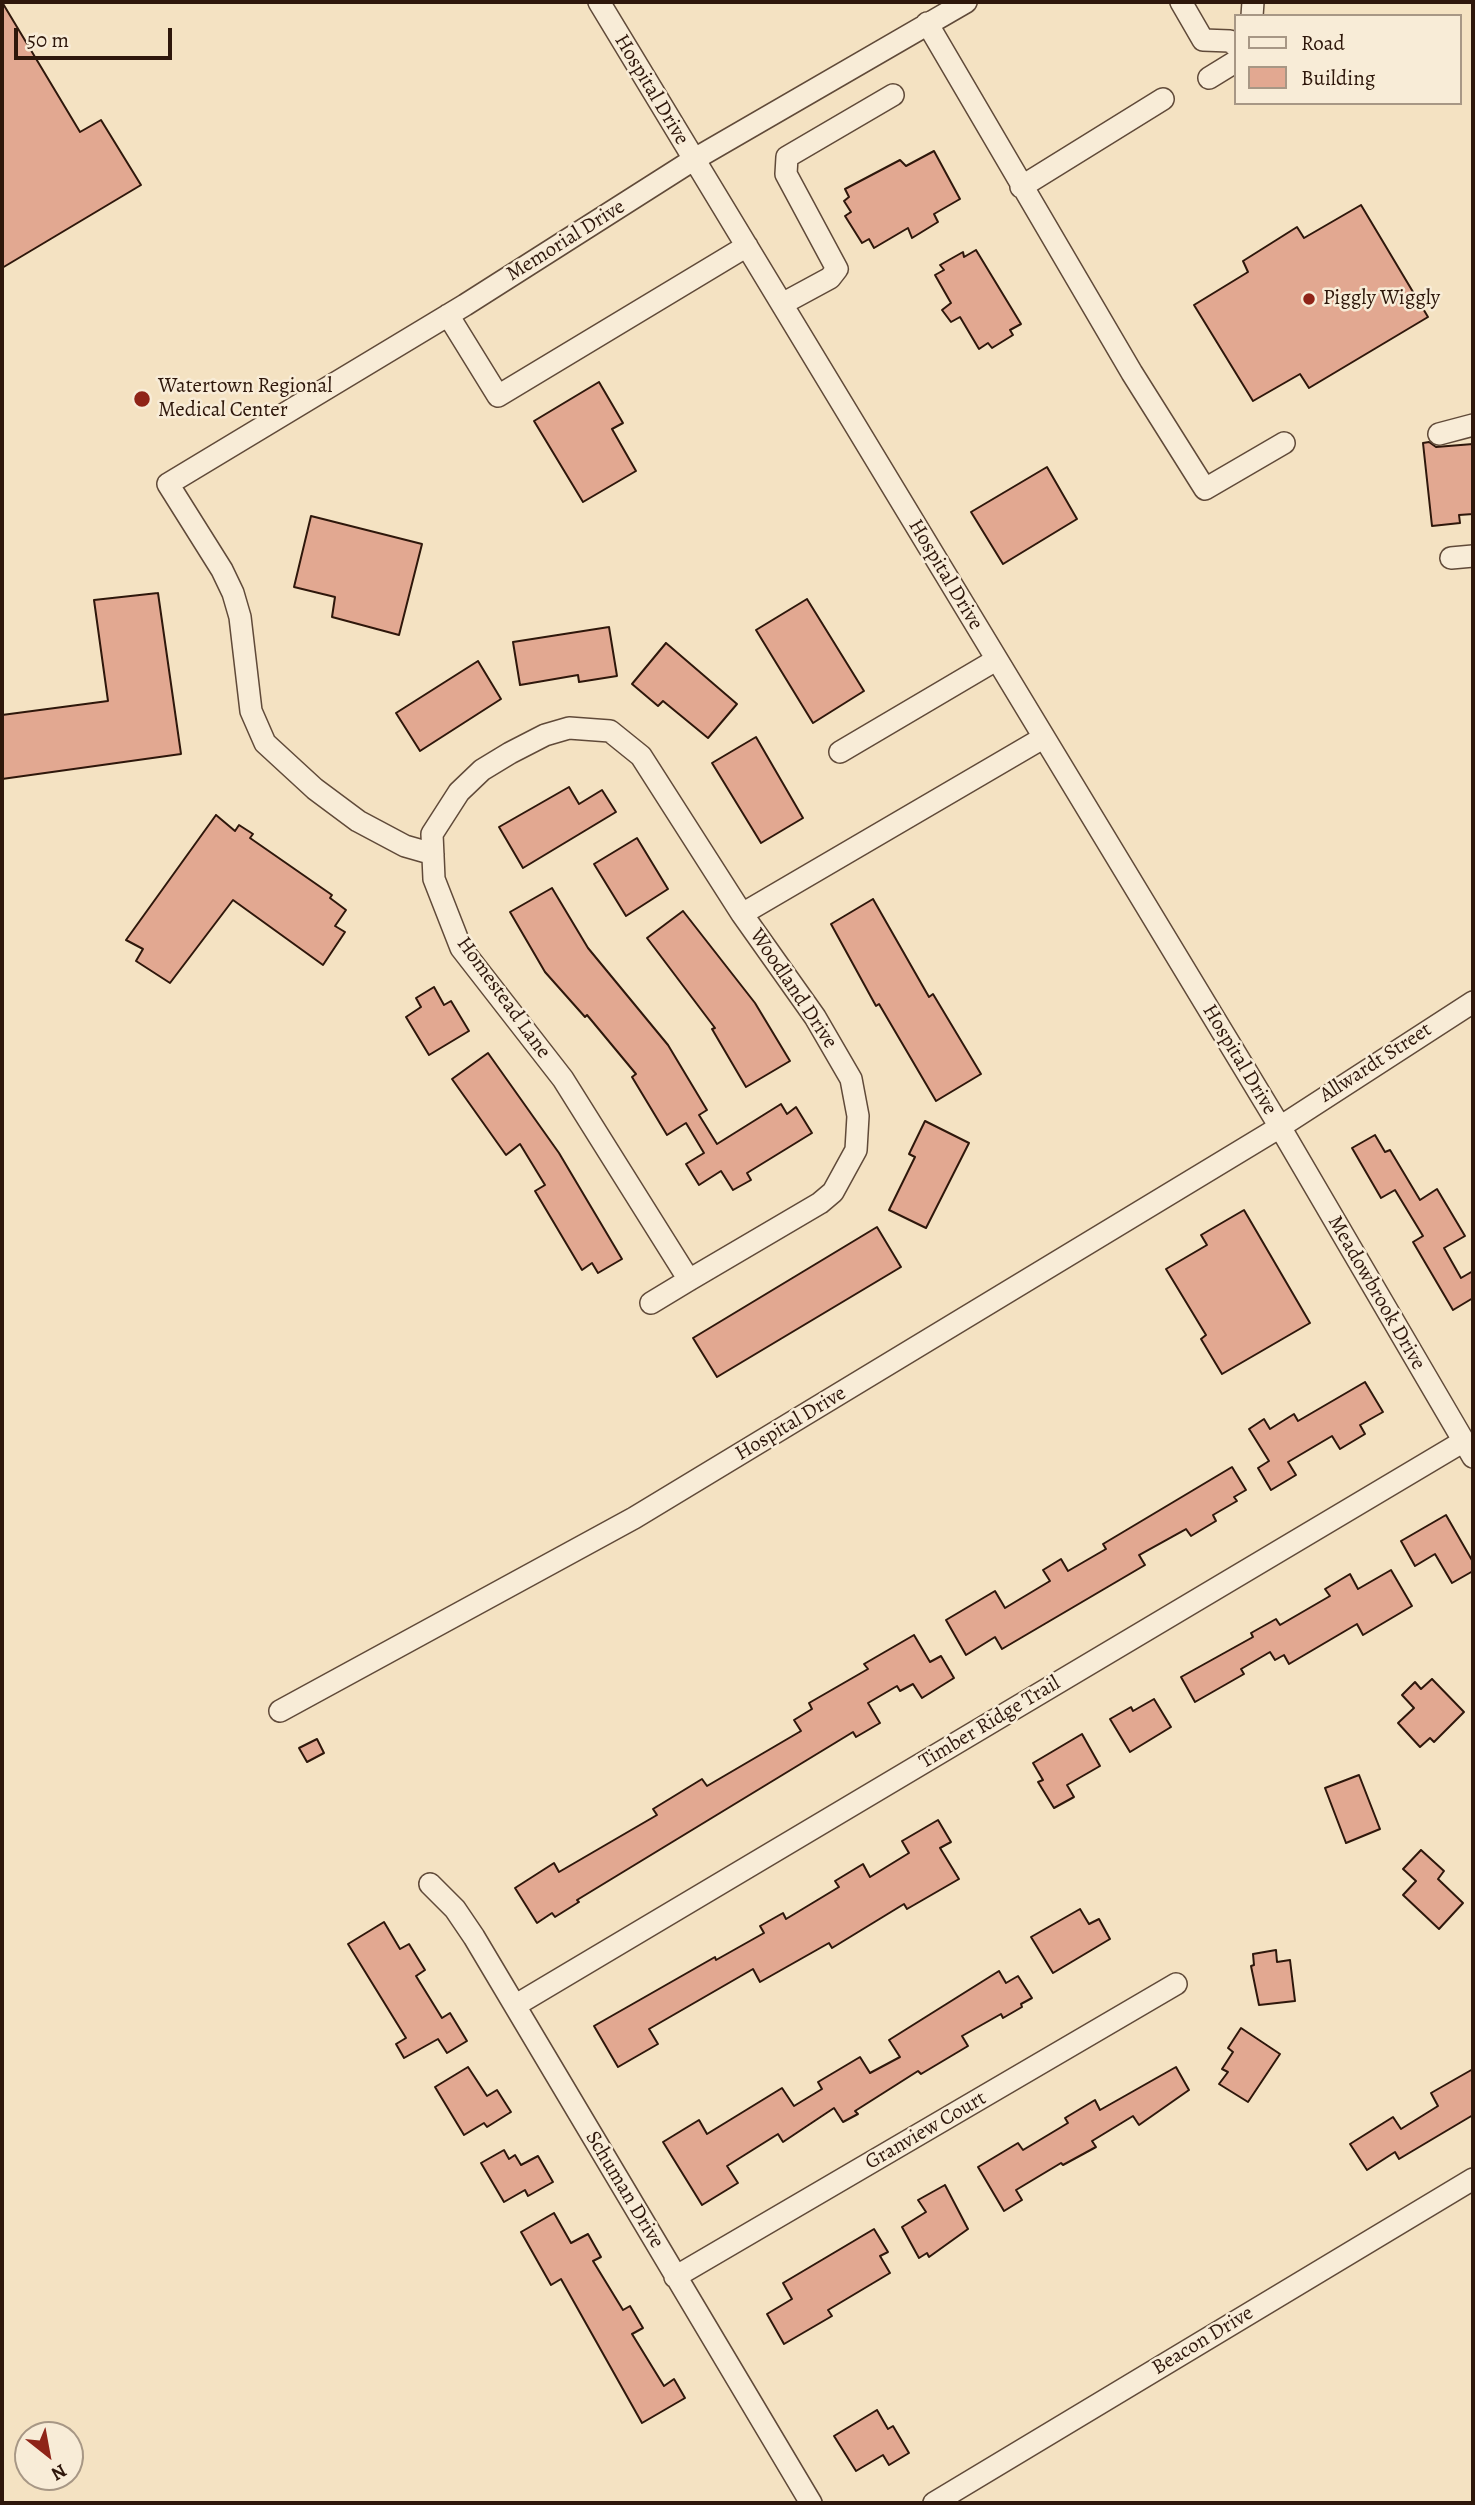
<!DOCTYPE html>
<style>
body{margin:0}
#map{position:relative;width:1475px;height:2505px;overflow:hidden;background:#f4e2c2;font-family:Alegreya,serif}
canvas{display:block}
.frame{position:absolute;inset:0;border:4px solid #2e170b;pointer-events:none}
.legend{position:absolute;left:1234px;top:14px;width:228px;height:91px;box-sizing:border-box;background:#f8ecd7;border:2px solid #a79785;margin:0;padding:9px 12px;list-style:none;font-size:21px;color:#2e170b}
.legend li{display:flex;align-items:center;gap:14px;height:35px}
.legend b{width:35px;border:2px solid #a79785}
.north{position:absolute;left:14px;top:2421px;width:70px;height:70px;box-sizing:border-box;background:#f8ecd7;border:2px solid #a79785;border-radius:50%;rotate:149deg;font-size:19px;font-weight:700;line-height:28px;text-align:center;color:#2e170b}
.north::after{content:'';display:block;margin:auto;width:24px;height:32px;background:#8f2418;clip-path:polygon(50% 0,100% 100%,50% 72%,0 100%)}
.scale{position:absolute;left:14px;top:28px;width:158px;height:32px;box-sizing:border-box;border:4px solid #2e170b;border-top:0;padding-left:9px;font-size:21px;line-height:24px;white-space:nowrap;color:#2e170b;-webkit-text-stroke:5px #f8ecd7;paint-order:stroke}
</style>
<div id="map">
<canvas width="1475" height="2505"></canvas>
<div class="frame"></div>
<ul class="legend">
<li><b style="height:9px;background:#f8ecd7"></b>Road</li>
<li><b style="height:19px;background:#e2a891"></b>Building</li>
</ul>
<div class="north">N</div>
<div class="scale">50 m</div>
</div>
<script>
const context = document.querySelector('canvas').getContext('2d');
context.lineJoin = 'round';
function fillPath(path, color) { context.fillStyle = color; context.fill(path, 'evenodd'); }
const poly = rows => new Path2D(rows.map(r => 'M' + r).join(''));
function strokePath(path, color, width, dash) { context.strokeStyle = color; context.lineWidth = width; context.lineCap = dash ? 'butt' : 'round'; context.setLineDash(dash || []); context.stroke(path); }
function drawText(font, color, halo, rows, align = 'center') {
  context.font = font + ' Alegreya,serif'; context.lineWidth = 5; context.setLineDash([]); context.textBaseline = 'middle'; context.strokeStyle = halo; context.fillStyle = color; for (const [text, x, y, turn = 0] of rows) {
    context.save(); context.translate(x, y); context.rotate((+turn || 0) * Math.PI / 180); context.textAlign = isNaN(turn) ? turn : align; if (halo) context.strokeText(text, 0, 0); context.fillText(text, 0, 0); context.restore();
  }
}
const building = poly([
 [2,2,80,132,101,120,141,185,2,268,2,2],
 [934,151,960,199,934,214,938,222,912,238,908,228,874,248,869,239,862,243,845,216,851,212,844,201,849,197,845,189,900,160,906,166,934,151],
 [1361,205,1428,317,1309,388,1300,374,1253,401,1194,305,1248,272,1243,261,1297,227,1304,238,1361,205],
 [976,250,1021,324,1010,330,1013,335,992,348,988,343,979,349,960,317,951,322,942,310,951,303,935,275,944,270,940,265,963,252,964,257,976,250],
 [599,382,623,423,612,429,636,471,583,502,534,421,599,382],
 [1429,442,1436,447,1473,444,1473,514,1459,515,1460,523,1432,526,1423,443,1429,442],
 [1047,467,1077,519,1003,564,971,512,1047,467],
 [311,516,422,544,399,635,332,617,335,597,294,587,311,516],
 [158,593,181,754,2,779,2,715,108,701,94,600,158,593],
 [807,599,864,691,813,723,756,630,807,599],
 [609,627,617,676,579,682,578,675,520,685,513,642,609,627],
 [666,643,737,704,708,738,663,701,658,706,632,684,666,643],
 [478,661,501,699,420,751,396,713,478,661],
 [756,737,803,818,761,843,712,763,756,737],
 [569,787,579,804,602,790,616,812,523,868,499,827,569,787],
 [216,815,235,831,239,825,253,834,250,838,332,895,330,898,346,910,335,926,345,932,323,965,233,900,170,983,136,961,143,949,126,940,216,815],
 [637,838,668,889,626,916,594,864,637,838],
 [552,888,588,948,668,1045,707,1110,699,1115,717,1144,781,1104,787,1114,796,1107,812,1133,747,1173,751,1180,733,1190,721,1171,699,1185,686,1164,704,1153,686,1123,667,1135,632,1077,636,1074,587,1015,585,1017,545,972,510,912,552,888],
 [873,899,929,997,933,994,981,1074,936,1101,879,1004,876,1006,831,924,873,899],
 [683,911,755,1003,790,1061,746,1087,712,1029,715,1028,647,938,683,911],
 [434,987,444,1005,451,1001,469,1031,429,1055,406,1017,421,1007,416,998,434,987],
 [488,1053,559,1153,622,1259,598,1273,592,1263,582,1270,535,1191,545,1185,520,1144,506,1155,452,1079,488,1053],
 [925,1121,969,1143,926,1228,889,1210,915,1157,909,1154,925,1121],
 [1375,1135,1385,1152,1390,1150,1420,1200,1437,1189,1465,1236,1444,1248,1461,1278,1473,1271,1473,1298,1453,1310,1413,1242,1423,1236,1395,1190,1381,1198,1352,1148,1375,1135],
 [1244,1210,1310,1323,1222,1374,1201,1339,1206,1335,1166,1269,1207,1245,1201,1235,1244,1210],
 [877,1227,901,1267,717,1377,693,1338,877,1227],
 [1365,1382,1383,1412,1360,1425,1365,1434,1340,1449,1332,1436,1288,1462,1296,1475,1271,1490,1258,1468,1269,1461,1249,1429,1264,1419,1270,1429,1294,1414,1298,1421,1365,1382],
 [1232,1467,1246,1490,1234,1497,1237,1501,1213,1515,1216,1521,1191,1536,1186,1529,1139,1555,1145,1565,1002,1649,995,1637,966,1655,946,1620,995,1591,1005,1608,1050,1581,1043,1570,1061,1559,1068,1571,1106,1549,1103,1544,1232,1467],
 [1446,1515,1473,1562,1473,1571,1452,1583,1435,1554,1415,1566,1401,1541,1446,1515],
 [1391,1570,1412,1606,1363,1635,1357,1624,1289,1664,1284,1655,1275,1660,1270,1652,1241,1669,1244,1674,1195,1702,1181,1677,1253,1637,1251,1633,1276,1619,1280,1625,1330,1596,1325,1589,1350,1574,1358,1589,1391,1570],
 [914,1635,930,1662,941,1656,954,1678,922,1698,913,1684,900,1691,897,1686,868,1703,880,1723,856,1737,853,1732,577,1900,579,1902,555,1917,552,1913,537,1923,515,1888,554,1863,559,1872,657,1815,653,1809,702,1779,707,1786,801,1731,794,1720,812,1709,809,1703,868,1669,864,1664,914,1635],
 [1432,1679,1464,1712,1434,1742,1430,1738,1420,1747,1398,1723,1414,1708,1402,1695,1415,1682,1421,1689,1432,1679],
 [1154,1699,1171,1727,1130,1752,1110,1719,1131,1707,1133,1711,1154,1699],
 [1082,1734,1100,1766,1067,1785,1074,1797,1054,1808,1038,1782,1043,1780,1033,1763,1082,1734],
 [317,1739,324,1753,307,1762,299,1748,317,1739],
 [1359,1775,1380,1829,1346,1843,1325,1788,1359,1775],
 [938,1820,951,1842,940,1848,959,1879,907,1909,904,1904,832,1948,829,1943,760,1982,753,1969,649,2029,658,2044,618,2067,594,2026,715,1957,716,1960,764,1933,760,1926,783,1913,786,1919,839,1887,835,1881,863,1864,870,1877,909,1853,902,1841,938,1820],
 [1421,1850,1444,1871,1438,1879,1463,1903,1439,1929,1403,1895,1416,1881,1403,1869,1421,1850],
 [1080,1909,1089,1924,1099,1919,1110,1939,1053,1973,1031,1937,1080,1909],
 [384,1922,400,1949,409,1944,425,1970,416,1976,442,2018,450,2013,467,2041,447,2053,438,2039,404,2058,396,2044,406,2038,348,1944,384,1922],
 [1276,1950,1277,1962,1290,1960,1295,2001,1259,2005,1251,1966,1254,1965,1253,1954,1276,1950],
 [999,1971,1006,1983,1018,1976,1032,1998,1021,2004,1022,2007,1003,2018,1001,2014,962,2036,968,2046,921,2074,918,2071,855,2111,858,2114,843,2122,834,2108,783,2142,778,2134,727,2166,738,2183,702,2205,663,2142,699,2120,707,2134,782,2088,794,2106,822,2089,818,2082,860,2057,870,2073,900,2057,889,2040,999,1971],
 [1241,2028,1280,2054,1248,2102,1219,2084,1228,2072,1222,2069,1233,2052,1228,2048,1241,2028],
 [468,2067,487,2096,497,2090,511,2112,487,2127,484,2123,464,2135,435,2087,468,2067],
 [1176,2067,1189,2090,1139,2125,1133,2116,1092,2141,1096,2147,1063,2165,1061,2163,1016,2190,1022,2200,1004,2211,978,2167,1018,2143,1023,2150,1068,2123,1065,2118,1095,2100,1100,2110,1176,2067],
 [1473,2069,1473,2115,1399,2159,1395,2152,1367,2170,1350,2144,1393,2117,1401,2129,1438,2106,1431,2093,1473,2069],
 [504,2150,509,2159,515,2155,521,2165,538,2156,553,2182,528,2196,525,2190,504,2202,481,2163,504,2150],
 [945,2185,968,2229,929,2257,927,2253,919,2258,902,2227,926,2212,918,2200,945,2185],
 [554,2213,571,2243,588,2234,601,2257,593,2261,623,2310,630,2306,643,2328,632,2334,664,2386,674,2379,685,2398,642,2423,561,2279,551,2285,521,2232,554,2213],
 [874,2229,888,2252,880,2256,890,2273,828,2310,832,2316,784,2344,767,2314,792,2299,783,2283,874,2229],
 [877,2410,888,2429,893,2426,909,2453,889,2465,883,2455,856,2471,834,2436,877,2410]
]);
fillPath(building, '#e2a891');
strokePath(building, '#2e170b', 2);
const minor = poly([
 [599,2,1280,1127,1473,1457],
 [1181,2,1203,40,1230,41,1235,45],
 [1252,16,1253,2],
 [927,23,1132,373,1205,489,1284,443],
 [1209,78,1235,62],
 [1021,187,1163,99],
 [782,304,830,278,837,269,786,174,787,157,893,95],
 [448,315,498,396,747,246],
 [1439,434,1473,425],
 [1451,558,1473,556],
 [840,752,996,660],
 [433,854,405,846,358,821,315,789,265,743,251,711,240,617,233,593,222,570,168,484,465,305,693,160,966,2],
 [742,914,1043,738],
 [651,1303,689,1280,820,1203,833,1192,856,1150,858,1116,851,1079,815,1017,742,914,641,756,610,731,569,728,545,735,510,753,482,770,459,792,432,834,434,879,461,948,563,1079,689,1280],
 [280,1711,634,1518,1280,1127,1473,1002],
 [430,1884,455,1909,474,1937,811,2503],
 [516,2005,1464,1441],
 [675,2277,1176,1984],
 [934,2503,1473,2179]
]);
strokePath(minor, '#604a39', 24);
strokePath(minor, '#f8ecd7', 21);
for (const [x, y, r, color] of [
 [1309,299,7,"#8f2418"],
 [142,399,9,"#8f2418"]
]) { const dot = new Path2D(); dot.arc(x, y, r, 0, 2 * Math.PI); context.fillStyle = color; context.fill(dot); strokePath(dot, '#f8ecd7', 2.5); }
drawText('21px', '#2e170b', '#f8ecd7', [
 ["Hospital Drive",651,90,59],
 ["Memorial Drive",566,241,-32],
 ["Hospital Drive",945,575,59],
 ["Woodland Drive",793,989,56],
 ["Homestead Lane",503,998,54],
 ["Hospital Drive",1239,1060,59],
 ["Allwardt Street",1376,1063,-33],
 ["Meadowbrook Drive",1376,1293,60],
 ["Hospital Drive",791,1424,-31],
 ["Timber Ridge Trail",990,1723,-31],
 ["Granview Court",926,2131,-30],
 ["Schuman Drive",624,2190,59],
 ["Beacon Drive",1203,2341,-31]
]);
drawText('21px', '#2e170b', '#f8ecd7', [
 ["Piggly Wiggly",1323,299],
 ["Watertown Regional",158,387],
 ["Medical Center",158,411]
], 'left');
</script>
